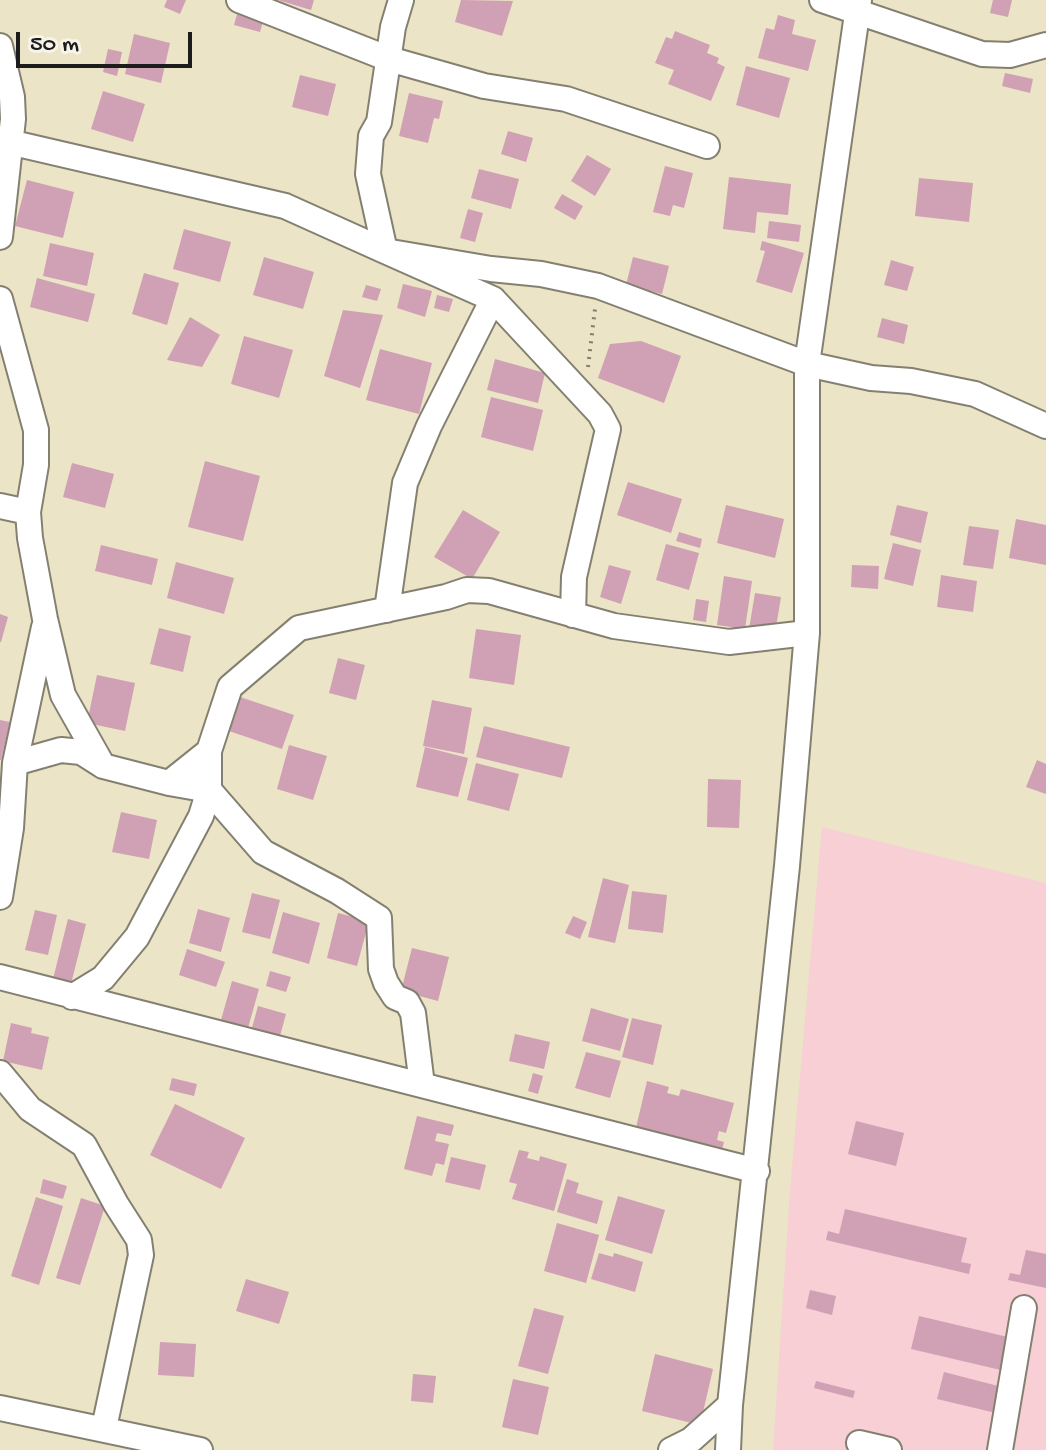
<!DOCTYPE html>
<style>
body{margin:0}
#map{position:relative;width:1046px;height:1450px;overflow:hidden;background:#ebe4c6;font-family:"Gochi Hand",sans-serif}
canvas{display:block}
.scale{position:absolute;left:16px;top:32px;width:176px;height:36px;box-sizing:border-box;border:4px solid #1c1c1c;border-top:0;padding-left:10px;font-size:24px;line-height:28px;white-space:nowrap;color:#1c1c1c;-webkit-text-stroke:6px #f7f3e8;paint-order:stroke}
</style>
<div id="map">
<canvas width="1046" height="1450"></canvas>
<div class="scale">50 m</div>
</div>
<script>
const context = document.querySelector('canvas').getContext('2d');
context.lineJoin = 'round';
function fillPath(path, color) { context.fillStyle = color; context.fill(path, 'evenodd'); }
const poly = rows => new Path2D(rows.map(r => 'M' + r).join(''));
function strokePath(path, color, width, dash) { context.strokeStyle = color; context.lineWidth = width; context.lineCap = dash ? 'butt' : 'round'; context.setLineDash(dash || []); context.stroke(path); }
fillPath(poly([
 [822,827,1046,883,1046,1450,773,1450,790,1190]
]), '#f7cfd4');
fillPath(poly([
 [167,0,186,0,180,14,164,7],
 [278,0,314,0,311,10],
 [461,0,513,1,502,36,455,22],
 [993,0,1012,0,1008,17,990,13],
 [239,7,265,14,260,32,234,25],
 [778,15,795,20,792,34,816,40,808,71,758,58,766,28,774,30],
 [675,31,710,45,707,53,719,58,717,63,725,67,711,101,668,84,674,70,655,63,666,37,672,39],
 [134,34,170,43,161,83,125,74],
 [108,49,122,52,117,76,103,72],
 [746,66,790,78,779,118,736,105],
 [1005,73,1033,79,1030,93,1002,86],
 [300,75,336,84,328,116,292,107],
 [103,91,145,104,133,142,91,129],
 [409,93,443,101,439,119,434,118,428,143,399,136],
 [508,131,533,138,526,162,501,154],
 [587,155,611,169,595,196,571,181],
 [665,166,693,173,684,208,673,205,670,216,653,212],
 [479,169,519,179,511,209,471,198],
 [729,177,791,184,788,215,757,212,755,233,723,229],
 [919,178,973,183,969,222,915,216],
 [27,180,74,192,63,238,15,226],
 [562,194,583,206,575,220,554,208],
 [468,209,483,213,475,242,460,238],
 [769,221,801,225,799,242,767,238],
 [184,229,231,242,220,282,173,269],
 [762,241,804,253,792,293,756,282,765,251,760,250],
 [50,243,94,253,87,286,43,276],
 [264,257,314,272,303,309,253,295],
 [633,257,669,266,662,294,626,285],
 [891,260,914,267,907,291,884,285],
 [144,273,179,283,167,325,132,314],
 [37,278,95,294,88,322,30,307],
 [403,284,432,291,425,317,397,308],
 [366,285,381,289,377,301,362,297],
 [437,295,453,299,449,312,434,308],
 [343,310,383,315,360,388,324,376],
 [190,317,220,335,202,367,167,360],
 [882,318,908,325,904,344,877,337],
 [244,336,293,350,279,398,231,384],
 [641,341,681,356,664,403,598,378,610,344],
 [380,349,432,363,419,414,366,400],
 [495,359,545,373,538,403,487,390],
 [491,397,543,410,533,451,481,437],
 [205,461,260,476,243,541,188,527],
 [72,463,114,474,105,508,63,497],
 [628,482,682,499,671,533,617,515],
 [726,505,784,519,775,558,717,543],
 [897,505,928,512,921,543,890,535],
 [463,510,500,532,472,579,434,557],
 [1016,519,1046,525,1046,565,1009,558],
 [969,526,999,530,993,569,963,565],
 [679,532,702,539,700,548,676,541],
 [893,543,921,550,913,586,884,579],
 [666,544,699,553,689,590,656,580],
 [101,545,158,559,152,585,95,571],
 [176,562,234,578,224,614,167,598],
 [609,565,631,571,621,604,600,597],
 [852,565,879,566,878,589,851,587],
 [941,575,977,581,973,612,937,607],
 [724,576,752,581,745,629,717,625],
 [755,593,781,597,775,633,749,629],
 [696,599,709,601,706,622,693,620],
 [0,614,8,617,1,642,0,642],
 [159,628,191,636,183,672,150,664],
 [476,629,521,635,514,685,469,678],
 [338,658,365,665,356,700,329,693],
 [97,675,135,683,125,731,87,723],
 [234,695,294,715,282,749,223,729],
 [432,700,472,708,464,754,423,746],
 [0,720,10,722,1,760,0,760],
 [484,726,570,747,562,778,476,757],
 [289,745,327,756,313,800,277,789],
 [425,747,468,758,458,797,416,787],
 [1037,760,1046,764,1046,794,1026,787],
 [476,763,519,774,509,811,467,800],
 [708,779,741,780,739,828,707,827],
 [121,812,157,820,149,859,112,852],
 [603,878,629,885,615,943,588,937],
 [632,891,667,895,663,933,628,929],
 [252,893,280,900,270,939,242,932],
 [198,909,230,918,221,952,189,943],
 [35,910,57,915,48,955,25,950],
 [283,912,320,923,309,964,272,953],
 [338,913,369,921,357,966,327,958],
 [573,916,587,922,580,939,565,933],
 [68,919,86,924,71,984,53,979],
 [412,948,449,957,438,1001,401,991],
 [187,949,225,962,216,987,179,975],
 [270,971,291,977,286,992,266,986],
 [232,981,259,989,248,1028,221,1020],
 [258,1006,286,1014,278,1043,250,1035],
 [591,1008,629,1019,620,1051,582,1041],
 [632,1018,662,1025,653,1065,622,1057],
 [11,1023,32,1028,31,1033,49,1037,42,1070,3,1061],
 [515,1034,550,1042,544,1069,509,1061],
 [586,1052,621,1061,610,1098,575,1088],
 [533,1073,543,1076,538,1094,528,1091],
 [172,1078,197,1084,194,1096,169,1090],
 [647,1081,669,1087,667,1093,679,1096,681,1089,734,1103,726,1133,719,1131,717,1140,724,1142,721,1153,635,1132],
 [175,1104,245,1138,221,1189,150,1155],
 [417,1116,454,1125,451,1136,437,1133,435,1141,449,1144,444,1165,436,1163,432,1176,404,1169],
 [856,1121,904,1133,896,1166,848,1154],
 [519,1150,529,1152,527,1158,539,1161,540,1156,567,1164,554,1211,512,1199,517,1184,509,1182],
 [451,1157,486,1165,480,1190,445,1182],
 [43,1179,67,1186,63,1199,40,1193],
 [567,1179,579,1183,576,1193,603,1201,597,1224,557,1212],
 [618,1196,665,1210,652,1254,605,1240],
 [36,1197,63,1206,39,1285,11,1276],
 [81,1198,105,1206,80,1285,56,1278],
 [845,1209,967,1238,961,1262,971,1264,969,1274,826,1240,828,1231,839,1234],
 [557,1223,599,1235,586,1283,544,1271],
 [1026,1250,1046,1254,1046,1288,1008,1280,1010,1273,1020,1275],
 [599,1253,613,1257,614,1253,643,1262,635,1292,591,1279],
 [246,1279,289,1292,279,1324,236,1311],
 [810,1290,836,1296,832,1315,806,1308],
 [534,1308,564,1316,548,1374,518,1366],
 [919,1316,1012,1338,1005,1371,911,1349],
 [160,1342,196,1344,194,1377,158,1375],
 [655,1354,713,1369,700,1425,642,1411],
 [944,1372,1002,1387,996,1413,937,1399],
 [413,1374,436,1376,433,1403,411,1401],
 [513,1379,549,1387,538,1435,502,1427],
 [816,1381,855,1391,853,1398,814,1388]
]), '#d0a0b4');
const minor = poly([
 [239,0,389,59,484,86,566,99,707,146],
 [401,0,393,27,379,122,371,136,368,174,385,251,493,299,600,414,608,429,574,577,573,615],
 [822,0,982,54,1010,55,1046,45],
 [0,46,12,97,13,119,0,237],
 [0,140,285,206,385,251,491,269,541,274,598,286,807,364,871,378,911,381,975,394,1046,426],
 [0,299,36,430,36,465,28,512,30,538,45,619,63,695,103,766],
 [0,506,28,512],
 [387,610,405,483,429,426,493,299],
 [15,763,61,750,81,752,103,766,169,783,209,751],
 [169,783,209,790,263,852,337,891,379,918,381,969,386,983,395,997,407,1002,413,1013,422,1085],
 [0,897,11,828,15,763,44,627],
 [0,977,757,1171],
 [72,997,103,978,137,937,201,816,209,790,209,751,230,687,299,628,446,597,467,590,489,591,614,626,729,642,807,633],
 [0,1073,30,1109,84,1145,116,1204,139,1240,141,1255,104,1428],
 [0,1408,200,1450],
 [859,1443,889,1450],
 [671,1450,691,1440,730,1405],
 [728,1450,730,1405,787,866,807,633,807,364,859,0],
 [1000,1450,1024,1308]
]);
strokePath(minor, '#848071', 28);
strokePath(poly([
 [588,367,595,309]
]), '#848071', 4, [2, 6]);
strokePath(minor, '#fff', 24);
</script>
